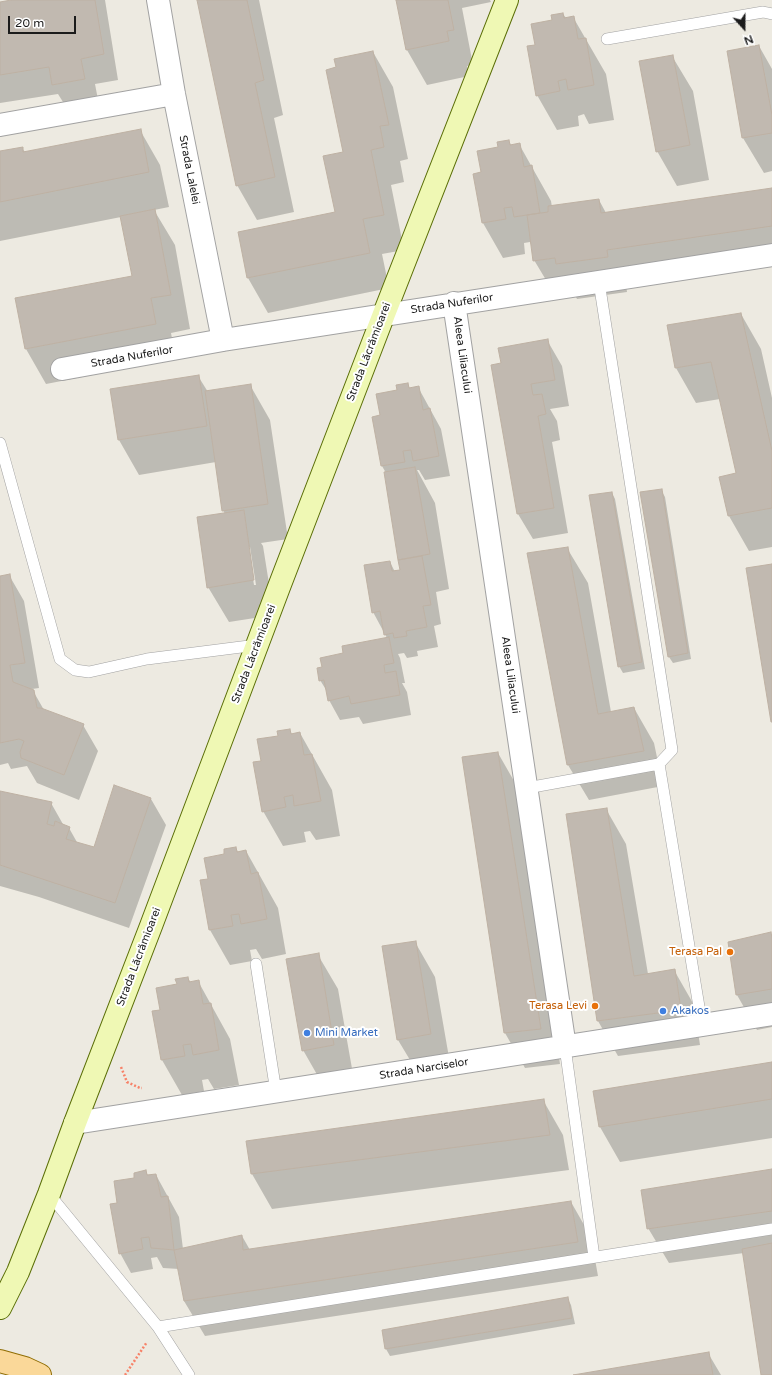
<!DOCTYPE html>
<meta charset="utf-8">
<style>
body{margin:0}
#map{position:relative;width:772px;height:1375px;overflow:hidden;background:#edeae1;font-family:"Varela Round",sans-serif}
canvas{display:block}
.north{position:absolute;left:724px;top:8px;width:40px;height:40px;-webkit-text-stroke:3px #fff;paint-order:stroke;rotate:159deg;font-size:11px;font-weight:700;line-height:16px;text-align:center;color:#1b1b1b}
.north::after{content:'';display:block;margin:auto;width:14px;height:18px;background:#1b1b1b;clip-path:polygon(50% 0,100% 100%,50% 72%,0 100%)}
.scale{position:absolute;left:8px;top:16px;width:68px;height:18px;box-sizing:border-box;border:2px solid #1b1b1b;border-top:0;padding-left:5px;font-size:12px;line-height:14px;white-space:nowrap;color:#1b1b1b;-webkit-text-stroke:3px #fff;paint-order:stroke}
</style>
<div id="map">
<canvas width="772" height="1375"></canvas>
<div class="north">N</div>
<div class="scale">20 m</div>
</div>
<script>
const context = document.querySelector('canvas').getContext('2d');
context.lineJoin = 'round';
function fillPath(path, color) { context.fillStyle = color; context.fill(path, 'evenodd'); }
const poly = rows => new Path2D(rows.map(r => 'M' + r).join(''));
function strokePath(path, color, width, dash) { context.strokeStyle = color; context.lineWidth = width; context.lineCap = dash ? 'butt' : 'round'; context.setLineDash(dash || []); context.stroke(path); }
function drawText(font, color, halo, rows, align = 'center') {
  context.font = font + ' "Varela Round",sans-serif'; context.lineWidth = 4; context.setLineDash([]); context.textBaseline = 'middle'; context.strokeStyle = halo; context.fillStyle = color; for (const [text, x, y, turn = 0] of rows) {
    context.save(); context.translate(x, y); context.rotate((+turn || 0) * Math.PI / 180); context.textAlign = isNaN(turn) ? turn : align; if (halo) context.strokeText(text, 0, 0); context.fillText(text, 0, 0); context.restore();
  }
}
fillPath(poly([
 [17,0,105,0,118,80,95,84,99,105,68,110,58,94,0,103,0,3],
 [198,0,259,0,283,115,274,118,294,212,257,220,237,185],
 [397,0,490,0,491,2,462,8,473,65,467,66,469,76,427,85,407,50],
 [563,14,566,18,573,17,606,74,614,120,589,124,584,114,578,116,579,126,557,130,537,95,536,46,553,20],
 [759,46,772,69,772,171,764,173,743,138,728,51],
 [373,52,393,87,408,159,400,161,404,182,391,185,404,250,382,254,389,288,268,313,248,278,239,232,336,213,344,153,337,68],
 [672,56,693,91,709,180,677,186,657,151],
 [140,130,160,165,169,207,154,210,175,245,190,329,171,333,176,359,46,384,26,349,133,277,121,217,0,241,0,152,22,148,25,152],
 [509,141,511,145,519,144,551,201,552,207,599,200,606,213,772,189,772,264,626,285,627,292,577,299,574,293,555,295,534,260,532,247,530,242,524,243,525,254,503,258,483,223,482,173,499,148],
 [741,314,761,349,772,398,772,547,749,551,729,516,720,478,738,474,720,399,696,403,676,368],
 [547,340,562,366,569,406,550,409,557,421,560,440,552,442,568,533,533,539,518,514,502,364],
 [198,376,208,392,250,385,270,420,288,539,261,543,263,546,274,615,229,622,208,587,225,514,223,510,216,462,139,475,119,440],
 [248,547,250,547,256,585,254,585],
 [408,384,410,389,418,387,441,429,450,476,425,480,419,470,417,470,435,503,449,589,436,592,441,624,434,626,438,647,417,651,418,656,407,658,404,653,398,654,400,658,405,683,402,683,407,692,411,715,363,724,359,717,340,720,329,700,328,693,320,680,323,668,345,654,387,638,373,612,390,562,395,572,401,571,386,473,382,466,373,418,381,416,398,391],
 [661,490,665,497,691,659,673,663,669,657,641,493],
 [612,493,615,499,645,669,623,673,619,666],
 [567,548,588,583,611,712,634,708,654,743,663,786,589,800,568,765,529,554],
 [9,575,24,601,39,688,32,689,44,710,83,725,98,751,79,800,37,783,27,766,11,769,8,763,0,765,0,577],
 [289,730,292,734,300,733,332,790,340,836,316,840,310,831,304,832,306,842,283,846,263,811,262,762,279,736],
 [498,753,518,788,560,1064,525,1068,505,1033,463,758],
 [115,786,151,799,166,825,129,928,39,897,0,886,0,792,51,803,64,826,69,828,78,844,95,848],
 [606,809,626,844,648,974,674,970,694,1005,700,1045,618,1056,598,1021,567,815],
 [236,848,238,852,246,851,278,908,286,954,262,959,256,949,250,950,252,961,230,965,210,930,209,880,226,855],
 [770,933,772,936,772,1027,757,1030,737,995],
 [415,942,435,977,451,1069,419,1075,398,1040],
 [318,955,338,989,354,1080,323,1085,303,1050],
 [188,978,191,983,198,981,230,1039,239,1085,214,1089,208,1079,202,1080,204,1091,182,1095,162,1060,153,1012,161,1010,178,985],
 [772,1063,772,1138,620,1162,600,1127,594,1092],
 [543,1100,563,1135,569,1170,272,1209,252,1174,247,1142],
 [772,1170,772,1375,762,1375,744,1253,669,1263,648,1228],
 [146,1171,148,1176,156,1175,179,1217,183,1249,242,1236,250,1250,571,1202,591,1237,598,1276,205,1336,184,1301,179,1269,163,1268,157,1257,151,1258,153,1269,131,1273,120,1253,119,1203,136,1179],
 [568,1299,571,1305,575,1324,390,1356,386,1349,383,1330],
 [708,1353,721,1375,579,1375]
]), '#0003');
const building = poly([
 [11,0,95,0,104,54,81,59,85,79,52,85,49,67,0,75,0,2,11,0],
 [197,0,247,0,264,80,255,83,275,177,236,186,197,0],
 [396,0,448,0,454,30,447,31,449,41,406,50,396,0],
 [563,13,564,18,574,16,578,39,586,38,594,85,568,90,566,79,558,81,560,91,536,96,527,46,535,45,531,24,552,20,551,15,563,13],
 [759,45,772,115,772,133,742,138,727,51,759,45],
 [373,51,389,125,380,126,384,147,371,150,384,215,363,219,370,253,247,278,238,232,335,212,323,156,343,152,326,70,336,67,334,59,373,51],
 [673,55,690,145,656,152,639,61,673,55],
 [141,129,149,172,0,202,0,151,23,147,23,152,141,129],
 [509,140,510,145,520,143,524,167,532,165,540,213,514,217,512,207,504,208,506,219,482,223,473,174,481,172,477,151,498,147,497,142,509,140],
 [772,188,772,226,607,250,608,257,556,264,555,258,533,261,527,215,548,212,548,206,599,199,601,213,772,188],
 [155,209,171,295,151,298,156,324,25,349,15,298,132,276,120,216,155,209],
 [741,313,772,451,772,508,728,516,719,477,736,473,711,362,675,368,667,325,741,313],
 [548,339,555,380,531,384,533,395,542,394,546,414,538,416,554,508,517,514,491,365,501,363,498,348,548,339],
 [199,375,207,426,118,440,110,389,199,375],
 [408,383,409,388,419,386,423,410,430,408,439,456,413,461,411,450,403,451,405,462,381,466,372,417,380,415,376,394,397,390,396,385,408,383],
 [251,384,268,504,222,511,205,391,251,384],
 [415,467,430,554,398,560,384,472,415,467],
 [662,489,688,653,668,657,640,492,662,489],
 [612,492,642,662,618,667,589,495,612,492],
 [244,510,254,580,207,588,197,517,244,510],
 [568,547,598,714,634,707,644,751,567,765,527,553,568,547],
 [422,556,431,605,423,606,427,627,406,631,407,636,394,638,393,633,384,635,380,611,372,613,364,565,390,561,392,571,400,570,398,560,422,556],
 [772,564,772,722,771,722,746,568,772,564],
 [10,574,25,663,10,665,13,682,34,690,37,708,41,708,84,724,64,775,21,758,20,752,24,741,19,739,0,743,0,576,10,574],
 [389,637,394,663,384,665,385,673,396,671,400,695,351,704,349,696,328,701,324,680,319,681,317,668,322,667,320,658,343,653,342,646,389,637],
 [290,729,291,734,300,732,304,755,312,754,321,801,294,806,293,795,284,797,286,807,262,812,253,762,261,761,257,739,278,736,277,731,290,729],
 [498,752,541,1029,504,1033,462,757,498,752],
 [114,785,151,798,115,903,0,865,0,791,52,802,47,824,54,826,55,821,70,827,66,839,94,847,114,785],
 [607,808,634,976,675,969,681,1010,597,1021,566,814,607,808],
 [236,847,237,852,246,850,251,874,258,872,267,919,241,924,239,914,231,915,233,926,209,930,200,880,208,879,204,858,224,854,224,849,236,847],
 [771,932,772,938,772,989,736,995,728,942,771,932],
 [416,941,431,1034,397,1040,382,946,416,941],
 [319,953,334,1045,302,1051,286,959,319,953],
 [188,977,189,982,199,980,203,1004,211,1003,219,1050,193,1055,191,1044,183,1045,185,1056,161,1060,152,1011,160,1010,156,988,177,984,175,979,188,977],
 [772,1062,772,1099,599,1127,593,1091,772,1062],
 [544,1099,550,1135,251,1174,246,1141,544,1099],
 [772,1169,772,1211,647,1229,641,1190,772,1169],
 [146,1170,147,1175,156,1174,161,1197,168,1196,174,1250,151,1248,149,1237,141,1238,143,1249,119,1254,110,1204,117,1203,114,1181,134,1178,134,1173,146,1170],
 [571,1201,578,1242,184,1301,174,1250,242,1235,243,1250,571,1201],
 [772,1243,772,1375,761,1375,742,1249,772,1243],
 [568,1297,572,1318,385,1349,382,1330,568,1297],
 [709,1352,713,1375,573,1375,709,1352]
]);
fillPath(building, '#c1b9b0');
strokePath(building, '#beb1a3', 1);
const lane = poly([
 [607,39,763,12,772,14],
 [0,443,60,659,75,670,89,672,147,659,257,645],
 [659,764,702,1025],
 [527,788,659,764,672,750,599,282],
 [256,964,276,1092],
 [565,1047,594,1257],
 [49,1194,158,1327,189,1375],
 [158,1327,772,1229]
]);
const street = poly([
 [158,0,174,94,223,340],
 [0,125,174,94],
 [454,303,565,1047],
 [62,369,223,340,772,255],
 [75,1123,772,1014]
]);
const secondary = poly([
 [0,1308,18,1272,49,1194,75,1123,151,926,279,587,384,314,507,0]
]);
const primary = poly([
 [0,1361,25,1368,40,1375]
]);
strokePath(lane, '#a2a2a2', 12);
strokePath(street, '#a2a2a2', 24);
strokePath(secondary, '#5a6e06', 24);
strokePath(primary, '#906d03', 24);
strokePath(poly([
 [121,1067,127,1082,140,1088,142,1088],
 [125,1375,147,1342]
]), '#f78268', 2.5, [2, 2]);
strokePath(lane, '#fff', 11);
strokePath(street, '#fff', 22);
strokePath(secondary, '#eff8b4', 22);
strokePath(primary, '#fad899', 22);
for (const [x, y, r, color] of [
 [730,952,4,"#e8710a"],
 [595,1006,4,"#e8710a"],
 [663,1011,4,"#3f7fe0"],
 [307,1033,4,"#3f7fe0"]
]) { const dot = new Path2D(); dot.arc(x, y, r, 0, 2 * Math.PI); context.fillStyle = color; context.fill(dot); strokePath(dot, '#fff', 1.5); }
drawText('11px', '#1b1b1b', '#fff', [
 ["Strada Lalelei",189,170,79],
 ["Strada Nuferilor",452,304,-9],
 ["Strada Lăcrămioarei",369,352,-69],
 ["Aleea Liliacului",462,355,82],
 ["Strada Nuferilor",132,357,-10],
 ["Strada Lăcrămioarei",254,654,-69],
 ["Aleea Liliacului",510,675,82],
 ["Strada Lăcrămioarei",139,957,-69],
 ["Strada Narciselor",424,1069,-9]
]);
drawText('11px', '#c56008', '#fff', [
 ["Terasa Pal",722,952],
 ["Terasa Levi",587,1006]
], 'right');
drawText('11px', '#366cbe', '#fff', [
 ["Akakos",671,1011],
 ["Mini Market",315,1033]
], 'left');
</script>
